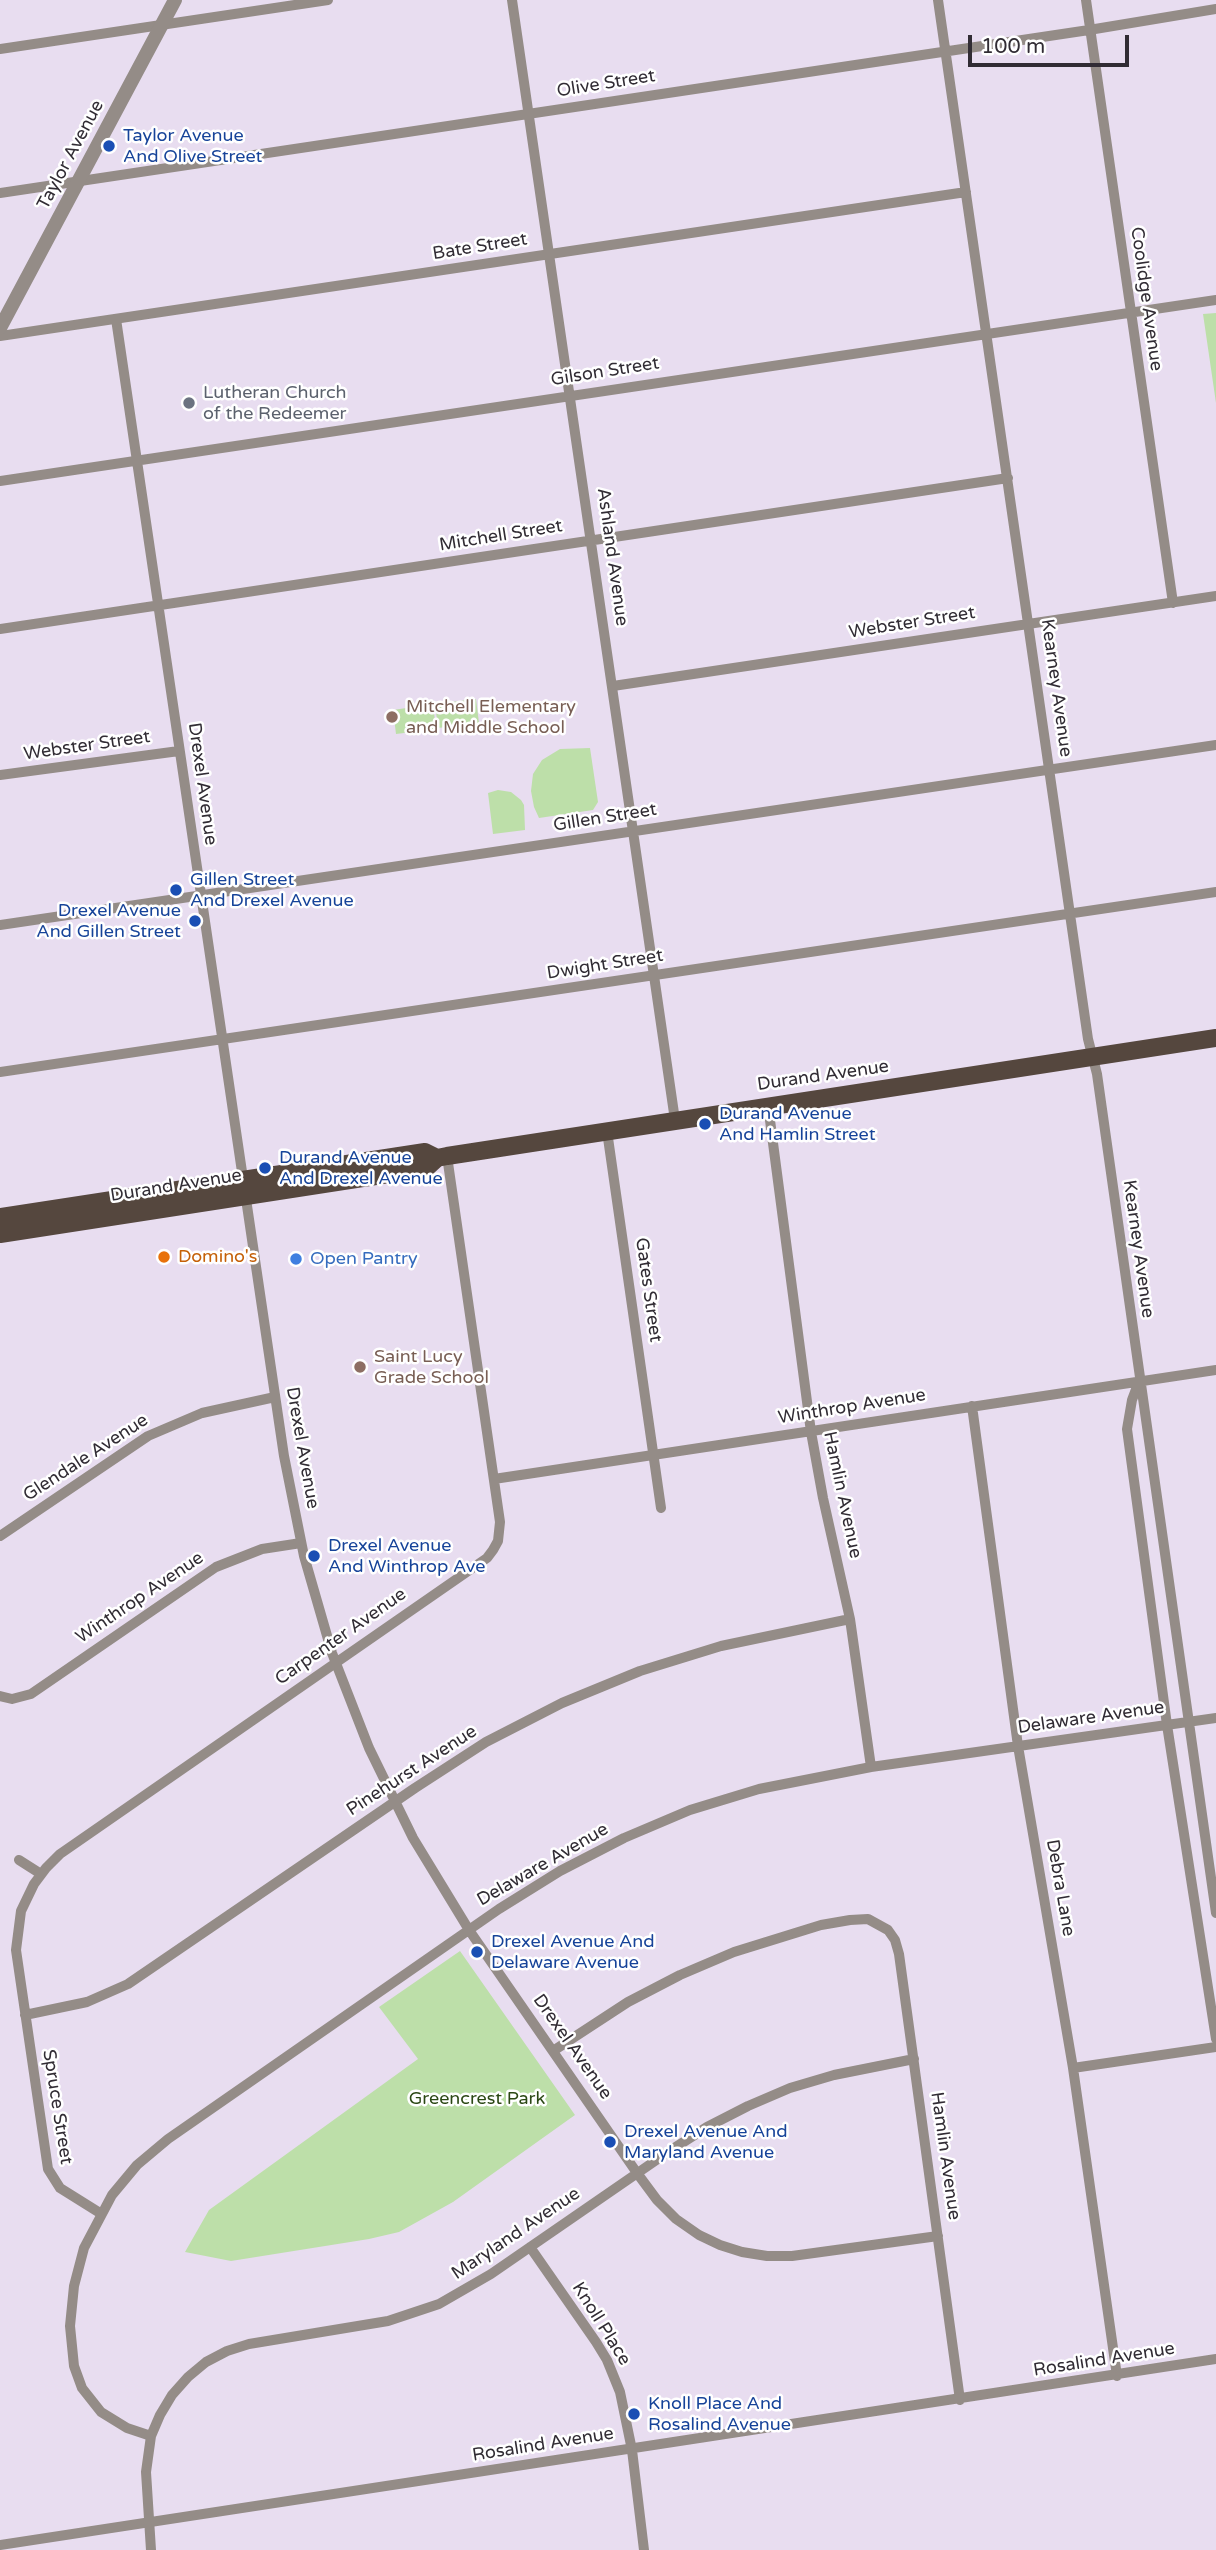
<!DOCTYPE html>
<style>
body{margin:0}
#map{position:relative;width:1216px;height:2550px;overflow:hidden;background:#e8ddf0;font-family:"Varela Round",sans-serif}
canvas{display:block}
.scale{position:absolute;left:968px;top:35px;width:161px;height:32px;box-sizing:border-box;border:4px solid #312c34;border-top:0;padding-left:9px;font-size:21px;line-height:24px;white-space:nowrap;color:#312c34;-webkit-text-stroke:5px #fff;paint-order:stroke}
</style>
<div id="map">
<canvas width="1216" height="2550"></canvas>
<div class="scale">100 m</div>
</div>
<script>
const context = document.querySelector('canvas').getContext('2d');
context.lineJoin = 'round';
function fillPath(path, color) { context.fillStyle = color; context.fill(path, 'evenodd'); }
const poly = rows => new Path2D(rows.map(r => 'M' + r).join(''));
function strokePath(path, color, width, dash) { context.strokeStyle = color; context.lineWidth = width; context.lineCap = dash ? 'butt' : 'round'; context.setLineDash(dash || []); context.stroke(path); }
function drawText(font, color, halo, rows, align = 'center') {
  context.font = font + ' "Varela Round",sans-serif'; context.lineWidth = 5; context.setLineDash([]); context.textBaseline = 'middle'; context.strokeStyle = halo; context.fillStyle = color; for (const [text, x, y, turn = 0] of rows) {
    context.save(); context.translate(x, y); context.rotate((+turn || 0) * Math.PI / 180); context.textAlign = isNaN(turn) ? turn : align; if (halo) context.strokeText(text, 0, 0); context.fillText(text, 0, 0); context.restore();
  }
}
fillPath(poly([
 [1216,313,1216,403,1203,314],
 [476,699,479,723,438,728,435,704],
 [433,704,436,729,396,734,393,710],
 [590,748,598,802,593,810,539,818,534,807,531,791,533,774,542,760,560,749],
 [498,790,511,792,521,800,524,805,525,830,493,834,488,793],
 [460,1951,575,2115,453,2202,399,2232,369,2239,231,2261,185,2252,209,2210,418,2059,379,2007]
]), '#bddfa9');
strokePath(poly([
 [512,0,675,1120],
 [938,0,1088,1039,1097,1074,1216,1913],
 [1086,0,1173,603],
 [0,49,328,0],
 [0,193,1089,30,1216,9],
 [116,319,284,1456,304,1556,332,1653,369,1748,413,1838,469,1930,637,2173,657,2200,676,2219,699,2235,720,2245,742,2252,767,2256,792,2256,938,2236],
 [0,336,966,192],
 [0,481,1216,300],
 [0,629,1008,478],
 [613,686,1216,596],
 [0,775,179,751],
 [0,925,1216,745],
 [0,1072,1216,892],
 [768,1105,811,1432,823,1498,850,1619,871,1767],
 [607,1131,661,1508],
 [1138,1384,1132,1400,1127,1429,1167,1725,1216,2039],
 [972,1406,1018,1746,1073,2068,1117,2376],
 [494,1479,1216,1370],
 [0,1536,148,1436,202,1413,275,1397],
 [0,1696,12,1699,31,1694,216,1567,262,1549,301,1543],
 [19,1860,41,1874],
 [25,2015,87,2002,128,1984,415,1788,486,1742,562,1703,640,1671,721,1646,850,1619],
 [553,2051,628,2002,680,1975,734,1952,821,1925,850,1920,868,1919,888,1930,895,1940,899,1954,960,2400],
 [1073,2068,1216,2047],
 [100,2213,60,2188,48,2169,16,1950,21,1911,34,1884,46,1868,60,1854,487,1558,493,1550,498,1541,500,1522,447,1156],
 [530,2247,596,2342,607,2360,620,2392,632,2450,644,2550],
 [151,2436,127,2428,101,2412,82,2388,74,2366,70,2326,74,2286,84,2248,112,2195,137,2165,168,2139,499,1909,560,1871,624,1838,690,1810,759,1789,871,1767,1216,1718],
 [0,2545,1216,2359],
 [151,2550,146,2472,151,2436,160,2415,172,2395,188,2377,206,2362,227,2351,249,2344,388,2321,439,2304,491,2274,668,2152,707,2127,748,2106,790,2088,834,2075,914,2059]
]), '#948c87', 10);
strokePath(poly([
 [0,328,175,0]
]), '#948c87', 14);
strokePath(poly([
 [0,1217,425,1152,437,1158,447,1156,1216,1038],
 [0,1234,421,1169,426,1168,437,1158]
]), '#55473e', 18);
for (const [x, y, r, color] of [
 [109,146,7,"#1a4fb4"],
 [189,403,7,"#6b7280"],
 [392,717,7,"#8d6e63"],
 [176,890,7,"#1a4fb4"],
 [195,921,7,"#1a4fb4"],
 [705,1124,7,"#1a4fb4"],
 [265,1168,7,"#1a4fb4"],
 [164,1257,7,"#e8710a"],
 [296,1259,7,"#3f7fe0"],
 [360,1367,7,"#8d6e63"],
 [314,1556,7,"#1a4fb4"],
 [477,1952,7,"#1a4fb4"],
 [610,2142,7,"#1a4fb4"],
 [634,2414,7,"#1a4fb4"]
]) { const dot = new Path2D(); dot.arc(x, y, r, 0, 2 * Math.PI); context.fillStyle = color; context.fill(dot); strokePath(dot, '#fff', 2.5); }
drawText('18px', '#312c34', '#fff', [
 ["Olive Street",606,84,-9],
 ["Taylor Avenue",71,155,-62],
 ["Bate Street",480,247,-9],
 ["Coolidge Avenue",1146,299,82],
 ["Gilson Street",605,372,-9],
 ["Mitchell Street",501,536,-9],
 ["Ashland Avenue",612,557,82],
 ["Webster Street",912,623,-9],
 ["Kearney Avenue",1056,688,82],
 ["Webster Street",87,746,-8],
 ["Drexel Avenue",202,784,82],
 ["Gillen Street",605,818,-9],
 ["Dwight Street",605,965,-9],
 ["Durand Avenue",823,1076,-8],
 ["Durand Avenue",176,1186,-9],
 ["Kearney Avenue",1138,1249,82],
 ["Gates Street",648,1290,82],
 ["Winthrop Avenue",852,1407,-9],
 ["Drexel Avenue",302,1448,80],
 ["Glendale Avenue",86,1458,-33],
 ["Hamlin Avenue",842,1495,78],
 ["Winthrop Avenue",140,1598,-34],
 ["Carpenter Avenue",341,1637,-35],
 ["Delaware Avenue",1091,1718,-8],
 ["Pinehurst Avenue",412,1771,-33],
 ["Delaware Avenue",543,1865,-30],
 ["Debra Lane",1060,1888,80],
 ["Drexel Avenue",572,2047,55],
 ["Spruce Street",57,2107,81],
 ["Hamlin Avenue",945,2156,82],
 ["Maryland Avenue",516,2234,-34],
 ["Knoll Place",601,2324,58],
 ["Rosalind Avenue",1104,2360,-9],
 ["Rosalind Avenue",543,2445,-9]
]);
drawText('18px', '#164399', '#fff', [
 ["Taylor Avenue",123,136],
 ["And Olive Street",123,157],
 ["Gillen Street",190,880],
 ["And Drexel Avenue",190,901],
 ["Drexel Avenue",181,911,"right"],
 ["And Gillen Street",181,932,"right"],
 ["Durand Avenue",719,1114],
 ["And Hamlin Street",719,1135],
 ["Durand Avenue",279,1158],
 ["And Drexel Avenue",279,1179],
 ["Drexel Avenue",328,1546],
 ["And Winthrop Ave",328,1567],
 ["Drexel Avenue And",491,1942],
 ["Delaware Avenue",491,1963],
 ["Drexel Avenue And",624,2132],
 ["Maryland Avenue",624,2153],
 ["Knoll Place And",648,2404],
 ["Rosalind Avenue",648,2425]
], 'left');
drawText('18px', '#5b616d', '#fff', [
 ["Lutheran Church",203,393],
 ["of the Redeemer",203,414]
], 'left');
drawText('18px', '#785e54', '#fff', [
 ["Mitchell Elementary",406,707],
 ["and Middle School",406,728],
 ["Saint Lucy",374,1357],
 ["Grade School",374,1378]
], 'left');
drawText('18px', '#c56008', '#fff', [
 ["Domino's",178,1257]
], 'left');
drawText('18px', '#366cbe', '#fff', [
 ["Open Pantry",310,1259]
], 'left');
drawText('18px', '#2a4713', '#fff', [
 ["Greencrest Park",477,2099]
]);
</script>
